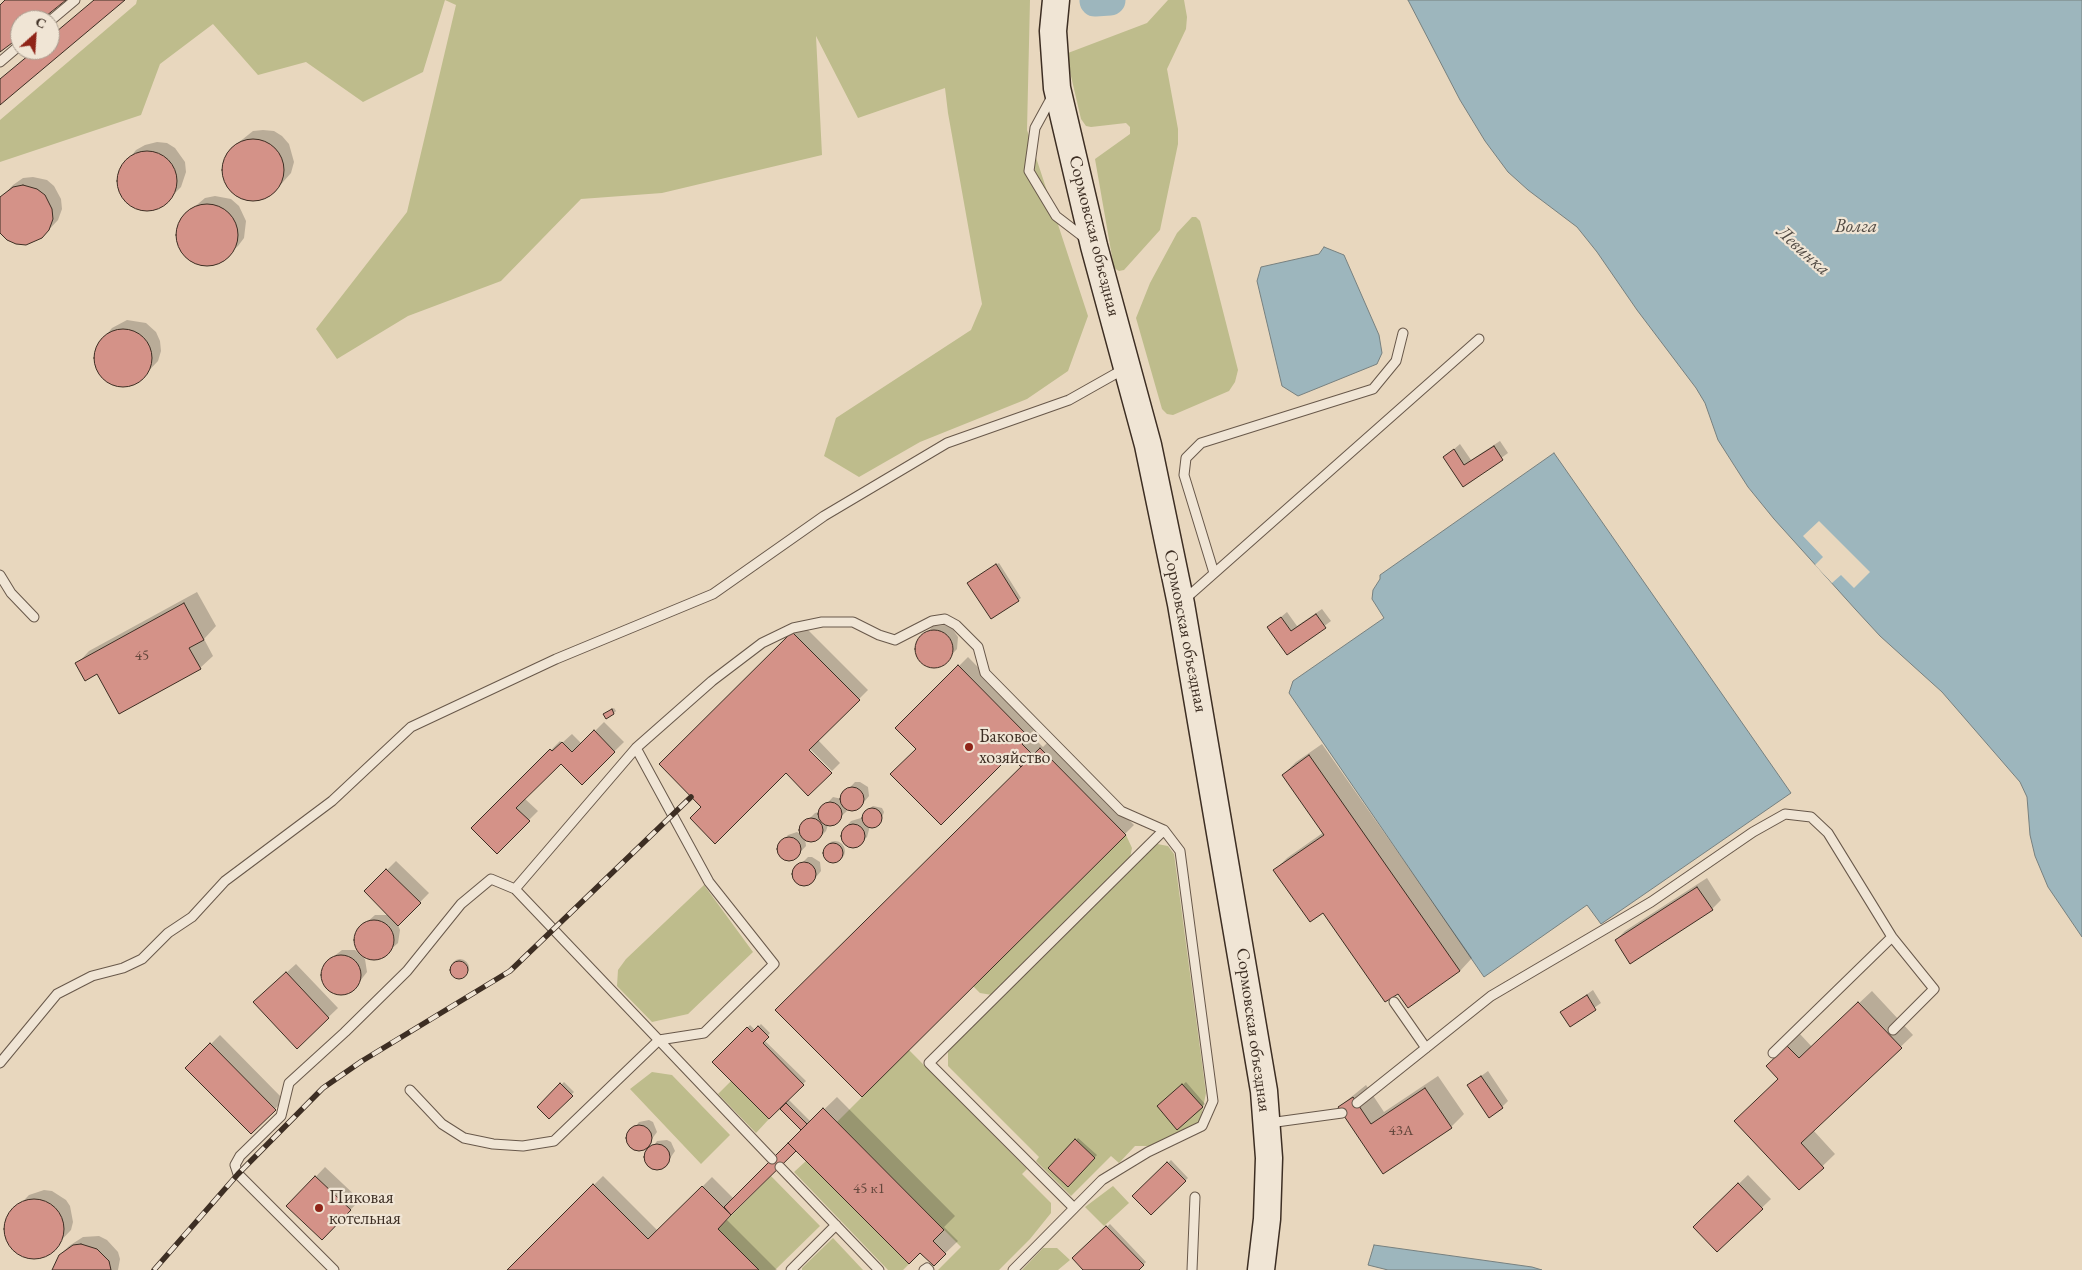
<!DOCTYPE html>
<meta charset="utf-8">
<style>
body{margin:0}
#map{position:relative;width:2082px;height:1270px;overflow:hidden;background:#e8d7be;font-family:"EB Garamond",serif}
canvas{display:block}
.north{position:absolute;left:10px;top:10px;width:50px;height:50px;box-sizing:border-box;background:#f0e5d5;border:1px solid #a89c8e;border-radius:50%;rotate:26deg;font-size:14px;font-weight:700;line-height:20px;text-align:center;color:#3d2e23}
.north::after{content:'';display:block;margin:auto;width:18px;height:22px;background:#8f2418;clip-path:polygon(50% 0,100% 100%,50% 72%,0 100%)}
</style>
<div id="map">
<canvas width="2082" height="1270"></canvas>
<div class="north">С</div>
</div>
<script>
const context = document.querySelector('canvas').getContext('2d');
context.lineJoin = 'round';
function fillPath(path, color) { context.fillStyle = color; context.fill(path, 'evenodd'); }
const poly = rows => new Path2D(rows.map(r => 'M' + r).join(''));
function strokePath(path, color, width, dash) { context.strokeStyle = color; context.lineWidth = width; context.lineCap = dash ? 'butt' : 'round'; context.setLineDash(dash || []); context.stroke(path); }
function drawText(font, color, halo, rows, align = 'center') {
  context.font = font + ' "EB Garamond",serif'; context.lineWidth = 4.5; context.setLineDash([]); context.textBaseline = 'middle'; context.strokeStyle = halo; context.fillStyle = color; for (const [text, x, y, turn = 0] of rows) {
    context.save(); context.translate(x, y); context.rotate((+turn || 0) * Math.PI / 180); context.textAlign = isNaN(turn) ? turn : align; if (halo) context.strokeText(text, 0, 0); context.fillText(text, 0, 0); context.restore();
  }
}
fillPath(poly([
 [137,0,1030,0,1027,130,1088,316,1068,371,1027,399,920,442,859,477,824,456,836,418,971,330,982,304,948,113,945,88,858,118,816,36,822,155,662,193,581,199,501,281,408,316,337,359,316,329,407,212,456,5,445,0,423,72,363,102,306,62,258,75,213,24,160,64,141,115,0,162,0,120,136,4],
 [1168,0,1184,0,1187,17,1186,29,1167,69,1178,129,1178,144,1160,230,1124,270,1119,271,1114,268,1095,159,1130,134,1130,127,1126,123,1091,127,1086,126,1081,119,1067,59,1068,53,1147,23],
 [1192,217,1196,217,1200,221,1238,370,1235,382,1229,391,1173,415,1167,414,1162,409,1136,318,1150,283,1177,233],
 [1126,835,1132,848,1130,858,992,995,980,993,973,986],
 [1157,844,1168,846,1174,854,1206,1093,1200,1122,1150,1146,1135,1146,1119,1163,1111,1156,1071,1196,1036,1161,1039,1157,948,1066,948,1051],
 [704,885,753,952,688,1014,652,1022,617,986,618,970,626,959],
 [909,1050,1027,1169,1022,1174,1051,1203,1051,1213,1030,1239,999,1270,938,1270,961,1247,837,1122],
 [652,1072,672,1075,730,1135,701,1164,630,1089],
 [731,1081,769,1119,756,1133,718,1094],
 [806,1161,909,1264,903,1270,888,1270,794,1172],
 [771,1176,820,1226,775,1270,759,1270,718,1229],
 [1113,1186,1129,1203,1104,1226,1085,1207],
 [833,1238,863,1270,802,1270,802,1268],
 [1043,1248,1057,1248,1070,1260,1058,1270,1022,1270]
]), '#bebc8c');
const water = poly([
 [1408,0,2082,0,2082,937,2048,887,2035,856,2030,835,2027,797,2020,782,1942,692,1880,636,1856,610,1774,519,1748,487,1718,440,1705,403,1696,388,1637,310,1597,252,1577,227,1528,190,1508,172,1485,141,1460,100,1408,0],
 [1324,247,1344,255,1379,335,1382,353,1377,364,1298,396,1282,386,1257,281,1261,267,1319,254,1324,247],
 [1554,453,1791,793,1601,924,1587,905,1484,977,1289,693,1293,681,1384,618,1372,599,1373,590,1380,579,1380,575,1554,453],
 [1374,1245,1532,1267,1542,1270,1388,1270,1368,1265,1374,1245]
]);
fillPath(water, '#9db6bd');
strokePath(water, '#77807f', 1);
fillPath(poly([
 [1819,521,1870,572,1854,588,1841,575,1832,583,1815,565,1823,557,1803,536]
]), '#e8d7be');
fillPath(poly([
 [263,130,274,131,282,136,289,144,294,162,291,173,275,191,262,199,252,200,240,197,232,191,226,183,223,172,227,155,233,147,253,131],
 [157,142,167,143,175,148,185,162,186,172,181,187,164,204,155,208,139,208,123,197,118,177,121,169,136,150,145,145],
 [33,177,47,180,54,186,61,199,62,209,58,220,42,237,0,230,0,199,13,185,23,178],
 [215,196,231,199,239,206,246,221,244,238,238,246,217,263,206,265,192,261,184,254,179,245,177,233,180,223,186,214,205,198],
 [127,320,146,323,156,332,160,341,161,351,158,361,137,383,127,386,118,386,105,380,95,364,97,346,112,328],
 [1500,441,1508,453,1464,485,1445,457,1460,444,1471,460],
 [999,563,1021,598,991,618,971,580],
 [197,592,216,626,204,639,213,656,200,668,97,673,77,664,89,651],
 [1322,609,1331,621,1287,654,1269,627,1287,612,1297,626],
 [802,624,868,690,818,740,840,763,832,771,806,745,786,772,703,807,661,764],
 [945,625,951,627,958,637,957,649,942,665,930,666,924,664,917,654,918,642,933,626],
 [968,657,1037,727,1030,734,1043,747,1050,740,1134,825,862,1095,1023,767,1010,754,918,749,897,728],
 [614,708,616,711,614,713,604,714],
 [604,722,624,742,582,783,561,762,524,798,538,811,497,852,473,828,560,741,562,743,572,734,582,744],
 [1322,744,1472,958,1460,971,1398,992,1323,912,1275,870,1287,858,1324,832,1283,775,1296,762],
 [855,782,860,782,868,787,869,796,860,807,851,810,846,808,847,811,833,824,828,825,826,831,819,838,810,841,805,838,806,846,793,860,788,860,780,855,779,845,788,835,797,832,802,835,801,827,815,813,819,812,833,797,842,799,842,796],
 [873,806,882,808,884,812,881,821,870,826,867,837,861,843,851,847,847,845,842,837,845,828,851,821,861,818,863,819,866,811],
 '825 851a10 10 0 1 1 20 0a10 10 0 1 1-20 0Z',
 [808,857,812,857,820,862,821,871,812,882,803,885,795,880,794,871],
 [396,861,429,893,398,925,400,930,398,943,381,958,368,958,362,955,356,943,358,930,375,915,390,915,366,891],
 [1707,878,1721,900,1712,909,1616,940,1625,931],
 [342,950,355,950,365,959,367,972,354,989,341,994,335,993,325,985,323,971,329,960],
 '451 968a9 9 0 1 1 18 0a9 9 0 1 1-18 0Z',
 [296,964,338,1008,297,1047,264,993],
 [1593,990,1601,1003,1570,1025,1562,1012],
 [1872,991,1913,1035,1813,1130,1835,1154,1800,1188,1780,1079,1780,1053,1800,1034,1812,1047],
 [761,1024,770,1033,764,1040,806,1081,788,1099,811,1122,837,1097,955,1216,944,1227,958,1241,934,1264,796,1149,726,1219,777,1270,508,1270,603,1176,658,1231,712,1177,734,1199,803,1130,780,1107,713,1062,750,1025,755,1030],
 [220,1035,284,1100,251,1133,187,1068],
 [1488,1071,1508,1101,1502,1107,1469,1085],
 [1438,1076,1464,1114,1451,1127,1383,1172,1339,1107,1366,1085,1384,1112],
 [564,1082,574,1092,549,1117,539,1107],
 [1186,1082,1205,1104,1177,1128,1158,1106],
 [649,1120,653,1122,657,1132,646,1147,636,1149,628,1142,627,1138,639,1122],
 [1078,1138,1097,1155,1068,1185,1050,1168],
 [667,1140,671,1142,675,1151,664,1167,654,1168,646,1162,646,1157,657,1141],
 [1171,1160,1188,1178,1151,1214,1134,1196],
 [325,1167,360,1200,322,1239,288,1206],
 [1748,1175,1771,1199,1717,1251,1694,1227],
 [44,1190,52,1191,66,1200,70,1206,73,1222,71,1230,50,1252,43,1256,26,1256,19,1253,9,1241,6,1225,8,1217,29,1195],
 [1110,1224,1146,1262,1138,1270,1085,1270,1074,1258],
 [99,1236,107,1240,118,1252,120,1259,118,1270,53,1270,60,1255,69,1246,83,1237]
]), '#0003');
strokePath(poly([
 [1095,1,1110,0]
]), '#9db6bd', 31);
const building = poly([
 [5,0,66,0,41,20,20,20,20,37,0,52,0,5,5,0],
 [94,0,125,0,0,105,0,79,35,50,50,50,50,37,94,0],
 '222 170a31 31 0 1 1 62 0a31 31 0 1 1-62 0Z',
 '117 181a30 30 0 1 1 60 0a30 30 0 1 1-60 0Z',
 [23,185,37,189,45,195,52,209,53,219,49,230,42,238,26,245,16,244,7,240,0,233,0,197,13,187,23,185],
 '176 235a31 31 0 1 1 62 0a31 31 0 1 1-62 0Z',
 '94 358a29 29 0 1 1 58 0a29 29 0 1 1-58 0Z',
 [1494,446,1503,460,1463,487,1443,457,1454,449,1464,465,1494,446],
 [996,564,1019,601,991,619,967,583,996,564],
 [184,603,204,640,189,648,201,669,119,714,97,674,85,681,75,663,184,603],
 [1316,614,1326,628,1287,655,1267,627,1281,617,1291,631,1316,614],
 '915 649a19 19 0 1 1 38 0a19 19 0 1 1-38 0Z',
 [792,632,860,700,809,750,832,773,808,796,786,773,715,844,690,818,701,807,659,764,792,632],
 [958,665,1029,737,1022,744,1033,755,1021,767,1010,756,941,825,890,774,916,749,895,728,958,665],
 [612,709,614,714,606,719,603,714,612,709],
 [594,730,615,752,582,785,561,764,516,808,530,821,497,854,471,828,550,749,552,751,562,742,572,752,594,730],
 [1040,748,1126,835,862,1097,775,1010,1040,748],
 [1309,755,1460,971,1408,1008,1398,994,1385,1002,1323,913,1310,922,1273,870,1324,835,1282,775,1309,755],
 '840 799a12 12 0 1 1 24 0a12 12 0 1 1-24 0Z',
 '818 814a12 12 0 1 1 24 0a12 12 0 1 1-24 0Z',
 '862 818a10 10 0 1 1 20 0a10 10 0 1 1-20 0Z',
 '799 830a12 12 0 1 1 24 0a12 12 0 1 1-24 0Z',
 '841 836a12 12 0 1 1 24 0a12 12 0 1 1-24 0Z',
 '777 849a12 12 0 1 1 24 0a12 12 0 1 1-24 0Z',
 '823 853a10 10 0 1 1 20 0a10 10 0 1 1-20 0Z',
 '792 874a12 12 0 1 1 24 0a12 12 0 1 1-24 0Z',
 [386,869,421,903,398,926,364,891,386,869],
 [1697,887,1713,910,1630,964,1615,940,1697,887],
 '354 940a20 20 0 1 1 40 0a20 20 0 1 1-40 0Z',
 '321 975a20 20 0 1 1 40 0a20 20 0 1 1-40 0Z',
 '450 970a9 9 0 1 1 18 0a9 9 0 1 1-18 0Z',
 [286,972,329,1018,297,1049,253,1002,286,972],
 [1587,995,1596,1010,1570,1027,1560,1012,1587,995],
 [1858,1002,1902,1048,1801,1143,1824,1168,1799,1190,1734,1121,1778,1079,1766,1066,1787,1046,1799,1058,1858,1002],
 [758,1026,769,1037,763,1043,804,1085,769,1119,712,1062,747,1027,752,1032,758,1026],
 [210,1043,276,1110,251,1134,185,1068,210,1043],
 [1481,1076,1503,1108,1489,1118,1467,1085,1481,1076],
 [560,1083,573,1096,549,1119,537,1107,560,1083],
 [1182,1084,1203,1107,1177,1130,1157,1106,1182,1084],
 [1425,1088,1452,1128,1383,1174,1338,1107,1353,1097,1371,1124,1425,1088],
 [786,1103,807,1124,801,1130,780,1109,786,1103],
 [823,1108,944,1230,933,1241,946,1254,934,1266,920,1253,909,1264,788,1143,823,1108],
 '626 1138a13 13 0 1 1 26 0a13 13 0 1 1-26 0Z',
 [1075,1139,1095,1158,1068,1187,1048,1168,1075,1139],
 [788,1143,796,1151,731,1215,724,1207,788,1143],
 '644 1157a13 13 0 1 1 26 0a13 13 0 1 1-26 0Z',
 [1167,1162,1186,1181,1151,1215,1132,1196,1167,1162],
 [315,1176,351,1210,322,1240,286,1206,315,1176],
 [1738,1183,1763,1209,1717,1252,1693,1227,1738,1183],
 [593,1184,648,1239,702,1186,731,1215,718,1229,759,1270,507,1270,593,1184],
 '4 1229a30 30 0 1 1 60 0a30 30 0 1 1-60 0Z',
 [1106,1226,1144,1265,1139,1270,1083,1270,1072,1258,1106,1226],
 [81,1244,97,1249,109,1261,111,1270,52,1270,59,1255,73,1245,81,1244]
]);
fillPath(building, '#d49288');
strokePath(building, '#3d2e23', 1);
const lane = poly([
 [50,21,75,0],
 [0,62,20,45],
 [1053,95,1035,128,1029,171,1056,216,1086,239],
 [1214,573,1184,475,1186,458,1201,443,1373,389,1396,361,1403,333],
 [0,575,11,593,34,617],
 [1184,600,1479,339],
 [515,889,636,748,712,681,762,643,793,628,822,622,853,622,879,635,895,640,932,621,945,619,956,625,978,647,985,673,1121,811,1164,830,1180,851,1213,1101,1202,1126,1148,1152,1102,1180,1013,1270],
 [1394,1002,1426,1048],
 [1773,1053,1892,937],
 [0,1063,57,994,92,976,123,968,142,959,168,933,192,917,225,881,332,801,411,727,556,659,713,594,824,516,947,443,1069,400,1124,369],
 [410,1090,442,1124,464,1138,493,1144,523,1146,554,1141,659,1040,704,1033,774,964,709,882,636,748],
 [1357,1103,1491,996,1651,902,1753,832,1785,814,1811,817,1828,833,1892,937,1934,989,1893,1030],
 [1269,1123,1342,1113],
 [780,1167,879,1270],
 [1074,1208,929,1063,1164,830],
 [334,1270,238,1174,235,1165,240,1156,281,1116,289,1083,345,1032,407,971,461,904,491,879,515,889,772,1159],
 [791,1270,836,1225],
 [924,1270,927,1268,929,1270],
 [1192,1270,1195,1197]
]);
const secondary = poly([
 [1056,0,1053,31,1057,88,1094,246,1148,445,1181,604,1264,1091,1269,1158,1267,1219,1261,1270]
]);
strokePath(lane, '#68584a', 11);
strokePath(secondary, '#3d2e23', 29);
strokePath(lane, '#f0e5d5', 9);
strokePath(secondary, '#f0e5d5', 26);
const rail = poly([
 [154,1270,238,1174,323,1088,362,1061,510,971,691,797]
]);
strokePath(rail, '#3d2e23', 5.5);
strokePath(rail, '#f0e5d5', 4, [11]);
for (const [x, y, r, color] of [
 [969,747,5,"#8f2418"],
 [319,1208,5,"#8f2418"]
]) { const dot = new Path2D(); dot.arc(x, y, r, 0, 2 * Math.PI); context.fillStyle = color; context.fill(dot); strokePath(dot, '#f0e5d5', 2); }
drawText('15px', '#63473c', null, [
 ["45",142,656],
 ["43А",1401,1131],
 ["45 к1",869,1189]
]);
drawText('18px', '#3d2e23', '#f0e5d5', [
 ["Сормовская объездная",1094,236,76],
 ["Сормовская объездная",1185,631,79],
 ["Сормовская объездная",1253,1030,82]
]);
drawText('18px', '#3d2e23', '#f0e5d5', [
 ["Баковое",979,737],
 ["хозяйство",979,758],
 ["Пиковая",329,1198],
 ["котельная",329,1219]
], 'left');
drawText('italic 19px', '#504942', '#f0e5d5', [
 ["Волга",1856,227],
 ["Левинка",1803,251,42]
]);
</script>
